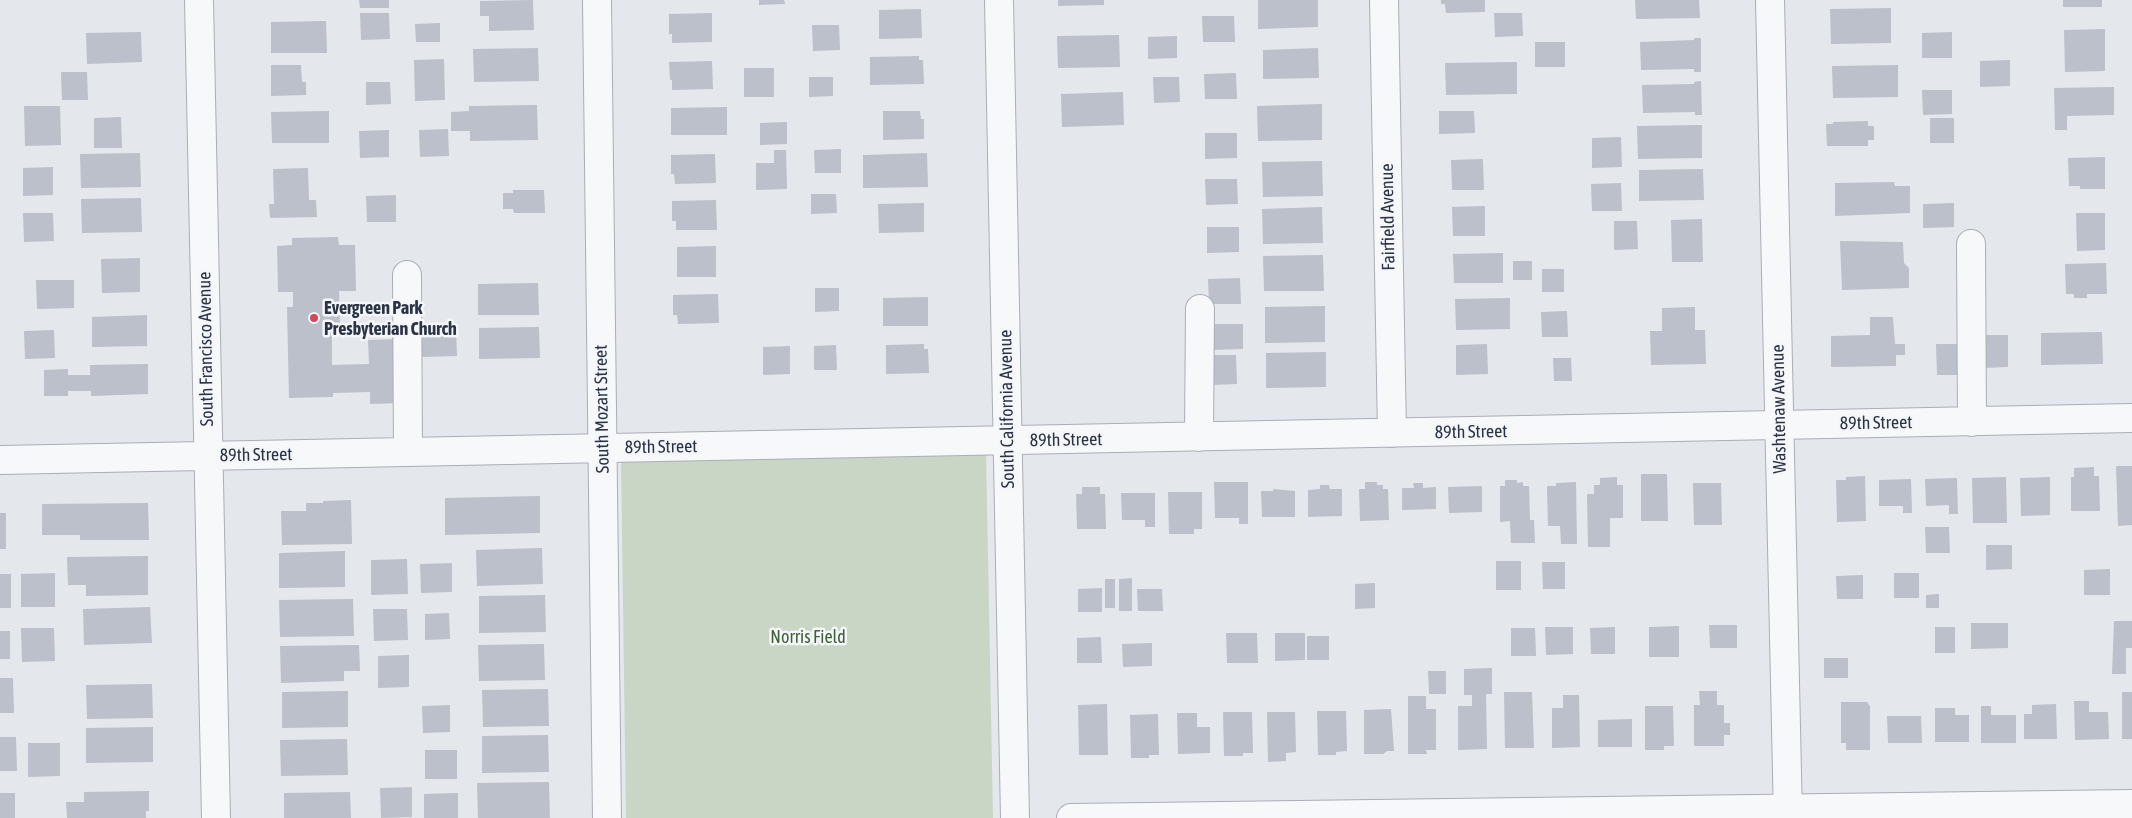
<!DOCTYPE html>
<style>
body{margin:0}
canvas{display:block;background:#e4e7ec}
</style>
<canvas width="2132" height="818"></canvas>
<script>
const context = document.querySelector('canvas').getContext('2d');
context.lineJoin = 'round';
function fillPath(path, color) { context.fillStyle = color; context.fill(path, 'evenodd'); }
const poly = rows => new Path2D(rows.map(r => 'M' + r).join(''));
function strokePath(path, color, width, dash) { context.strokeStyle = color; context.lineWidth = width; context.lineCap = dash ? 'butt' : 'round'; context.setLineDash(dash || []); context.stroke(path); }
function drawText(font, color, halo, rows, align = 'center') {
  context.font = font + ' "Asap Condensed",sans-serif'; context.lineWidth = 5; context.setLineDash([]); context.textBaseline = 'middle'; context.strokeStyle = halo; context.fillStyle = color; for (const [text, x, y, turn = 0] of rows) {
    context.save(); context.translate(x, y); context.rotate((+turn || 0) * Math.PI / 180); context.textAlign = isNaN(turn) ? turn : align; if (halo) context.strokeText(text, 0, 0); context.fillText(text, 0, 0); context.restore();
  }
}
fillPath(poly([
 [986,452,993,818,626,818,621,459]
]), '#c9d6c5');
fillPath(poly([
 [359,0,389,0,389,8,360,8],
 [533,0,534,30,489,31,489,16,480,16,480,1],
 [759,0,784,0,785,4,759,5],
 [1058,0,1104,0,1104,5,1058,6],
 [1258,0,1318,0,1318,27,1258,29],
 [1441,0,1485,0,1485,12,1446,13,1445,4,1441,4],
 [1635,0,1699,0,1700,18,1636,19],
 [2063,0,2102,0,2102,7,2063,7],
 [1891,8,1891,43,1831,44,1830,9],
 [921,9,922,38,879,39,879,10],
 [360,13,389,13,390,39,361,40],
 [712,13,712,42,672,43,672,34,669,34,669,14],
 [1494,13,1522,13,1523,36,1495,37],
 [1202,16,1234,16,1235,42,1203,42],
 [326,21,327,53,271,53,271,22],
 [440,23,440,42,416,42,415,24],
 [812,25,839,25,840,50,813,51],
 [2105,29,2105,71,2065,72,2064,30],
 [141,32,142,62,87,64,86,33],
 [1952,32,1952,58,1922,58,1922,33],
 [1119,35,1120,67,1058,68,1057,36],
 [1177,36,1177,58,1148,59,1148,37],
 [1694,38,1701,38,1701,72,1694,72,1694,69,1641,70,1640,42,1694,40],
 [1535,42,1565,42,1565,67,1535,67],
 [538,48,539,81,474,82,473,49],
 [1318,48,1319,78,1263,79,1263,50],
 [919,56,919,60,923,60,924,84,870,85,870,57],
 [444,59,445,100,415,101,414,60],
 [2010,60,2010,86,1980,87,1980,61],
 [712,61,713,89,672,90,672,80,670,80,669,62],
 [1517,62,1517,94,1446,95,1445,63],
 [271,65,301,65,302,82,306,82,306,95,271,96],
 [1898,65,1898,97,1833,98,1832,66],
 [744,68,774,68,774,97,744,97],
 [61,72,87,72,88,100,62,100],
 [1236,73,1237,99,1205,99,1204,74],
 [809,77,833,77,833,96,809,97],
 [1153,77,1179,77,1180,102,1154,103],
 [1701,81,1702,115,1695,115,1695,112,1643,113,1642,85,1694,84,1694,82],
 [366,82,390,82,391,104,366,105],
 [2114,87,2114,115,2067,116,2067,130,2055,130,2054,88],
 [1922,90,1952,90,1952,114,1923,115],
 [1123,92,1124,125,1062,127,1061,94],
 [1322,104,1322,140,1258,141,1257,106],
 [537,105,538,140,470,141,470,131,451,131,451,112,469,111,469,106],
 [24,106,60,106,61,145,25,146],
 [727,107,727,135,671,135,671,108],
 [329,111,329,143,272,143,271,112],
 [883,111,920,111,921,119,924,119,924,139,883,140],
 [1439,111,1474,111,1475,133,1439,134],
 [121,117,122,148,94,148,94,118],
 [1930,118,1954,118,1954,143,1930,143],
 [1868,121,1868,126,1874,126,1874,140,1868,140,1868,146,1827,146,1826,124,1833,124,1833,122],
 [787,122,787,144,760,145,760,123],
 [1702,125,1702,158,1638,159,1637,126],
 [448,129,449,156,420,157,419,130],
 [389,130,389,157,360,158,359,131],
 [1205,133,1237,133,1237,158,1205,159],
 [1621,137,1622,167,1592,168,1592,138],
 [841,149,841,173,815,173,814,150],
 [774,150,786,150,787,189,756,190,756,163,774,163],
 [140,153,141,187,81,188,80,154],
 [927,153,928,187,863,188,863,155],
 [715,154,716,183,675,184,674,174,671,174,671,155],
 [2105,157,2105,189,2080,189,2080,186,2069,186,2068,158],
 [1483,159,1484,190,1452,190,1451,160],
 [1322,161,1323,196,1263,197,1262,162],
 [53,167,53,195,23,196,23,168],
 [308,168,309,200,316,200,317,217,270,218,269,204,274,204,273,169],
 [1703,169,1704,200,1639,201,1639,170],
 [1205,179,1237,179,1238,204,1206,205],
 [1894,182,1895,186,1910,186,1910,213,1835,216,1835,183],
 [1621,183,1622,211,1592,211,1591,184],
 [513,190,544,190,545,213,514,213,513,209,503,209,503,193,513,193],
 [811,194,836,194,837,213,811,214],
 [396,195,396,222,367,222,366,196],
 [141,198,142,232,82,233,81,199],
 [716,200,717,230,676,230,676,221,672,221,672,201],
 [924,203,924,232,879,233,878,204],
 [1954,203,1954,227,1923,228,1923,204],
 [1485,206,1485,236,1453,236,1452,207],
 [1322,207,1323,243,1263,244,1262,209],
 [23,213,53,213,54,241,24,242],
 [2076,213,2105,213,2105,250,2077,251],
 [1702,219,1703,262,1672,262,1671,220],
 [1614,221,1637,221,1638,249,1614,250],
 [1207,227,1239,227,1239,252,1207,253],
 [338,237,339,245,355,245,356,291,339,291,340,329,332,329,332,365,369,364,368,340,398,339,400,403,370,404,370,392,333,393,333,397,289,398,287,307,293,307,293,292,278,292,277,246,292,245,292,238],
 [1840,241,1903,242,1904,263,1909,268,1909,288,1842,290],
 [716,246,716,277,677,277,677,247],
 [1503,253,1503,283,1454,283,1453,254],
 [1323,255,1324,291,1264,291,1263,256],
 [140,258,140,292,102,293,101,259],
 [1513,261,1532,261,1532,280,1513,280],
 [2106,263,2107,294,2087,294,2087,298,2074,298,2074,294,2066,294,2065,264],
 [1542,269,1564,269,1564,292,1542,292],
 [1240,278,1241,304,1209,304,1208,279],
 [36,280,74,280,74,308,37,309],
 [538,283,539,315,478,315,478,284],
 [815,288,839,288,839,311,815,312],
 [718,294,719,323,678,324,677,315,673,315,673,295],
 [928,297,928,326,883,326,883,298],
 [1510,298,1510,329,1456,330,1455,299],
 [1325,306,1325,342,1265,343,1265,307],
 [1695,307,1695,330,1705,330,1706,364,1651,365,1650,331,1662,331,1662,308],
 [1567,311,1568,337,1542,337,1541,312],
 [147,315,147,346,92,347,92,317],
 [1870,317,1893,317,1895,344,1905,344,1905,355,1896,355,1896,366,1831,367,1831,336,1870,335],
 [1211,324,1243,324,1243,349,1211,350],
 [539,327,540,358,479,359,479,328],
 [456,329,457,356,422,357,421,330],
 [54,330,55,358,25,359,24,331],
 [2102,332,2103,364,2041,365,2041,333],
 [1982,335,2008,335,2008,367,1982,368],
 [924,344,924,349,928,349,929,373,886,374,886,345],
 [1487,344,1488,374,1456,375,1456,345],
 [1936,344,1959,344,1960,375,1937,375],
 [836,345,837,370,814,370,814,346],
 [790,346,790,374,763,375,763,347],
 [1326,352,1326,387,1266,388,1266,353],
 [1210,355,1236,355,1237,384,1211,385],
 [1553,358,1571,358,1572,381,1554,381],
 [148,364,148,394,91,396,91,391,68,391,68,396,44,396,44,370,68,369,68,375,90,375,90,365],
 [2116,466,2132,466,2132,525,2118,526],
 [2094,467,2094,476,2099,476,2100,511,2071,511,2071,477,2074,477,2074,468],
 [1641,474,1667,474,1668,521,1641,521],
 [1865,476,1866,521,1837,522,1836,480,1846,480,1846,477],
 [1617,477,1617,485,1623,485,1623,518,1610,518,1610,547,1588,547,1587,494,1594,494,1594,485,1600,485,1600,478],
 [2006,477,2007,523,1973,523,1972,478],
 [2050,477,2050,515,2021,516,2020,478],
 [1957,478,1958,514,1949,514,1949,505,1926,506,1925,479],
 [1911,479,1912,513,1903,513,1903,506,1879,506,1879,480],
 [1505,480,1517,480,1517,483,1523,482,1523,486,1529,486,1530,520,1534,520,1535,543,1511,543,1510,521,1500,522,1500,486,1505,486],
 [1214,482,1248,482,1248,524,1239,524,1239,518,1215,518],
 [1365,482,1377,482,1377,485,1383,485,1383,489,1388,489,1389,520,1360,521,1359,489,1365,489],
 [1576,482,1577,544,1561,544,1560,526,1548,526,1547,486,1556,486,1556,483],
 [1413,483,1423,483,1423,488,1436,487,1436,509,1402,510,1402,488,1414,488],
 [1693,483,1721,483,1722,525,1694,525],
 [1320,485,1329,485,1330,489,1342,489,1342,516,1308,517,1308,490,1320,489],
 [1482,486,1482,512,1449,513,1448,487],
 [1082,487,1100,487,1100,494,1105,494,1106,529,1077,529,1076,494,1082,494],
 [1273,489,1295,491,1295,517,1262,517,1261,491,1273,491],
 [1168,492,1202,492,1202,529,1194,529,1194,534,1169,534],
 [1121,493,1155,493,1155,527,1145,527,1145,520,1122,520],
 [540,496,540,533,445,535,445,498],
 [351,500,352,544,282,545,281,511,306,511,306,503,323,503,323,501],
 [148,503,149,540,80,540,80,535,42,535,42,504],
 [0,513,6,513,6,549,0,549],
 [1925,527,1949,527,1950,553,1926,553],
 [1986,545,2012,545,2012,569,1986,570],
 [542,548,543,584,477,586,476,550],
 [345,551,345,587,279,588,279,553],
 [148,556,148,595,86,596,86,585,68,585,67,557],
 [407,559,408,594,371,595,371,560],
 [1496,561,1521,561,1521,590,1496,590],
 [1542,562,1565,562,1565,589,1543,589],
 [452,563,452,592,421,593,420,564],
 [2110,569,2110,595,2084,595,2084,570],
 [55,573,55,607,21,607,21,574],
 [1894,573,1919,573,1919,598,1894,598],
 [0,574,11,574,11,608,0,608],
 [1863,575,1863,599,1837,599,1836,576],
 [1132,578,1132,611,1119,611,1119,579],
 [1105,579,1115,579,1115,608,1105,608],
 [1375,583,1375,608,1355,609,1355,584],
 [1102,588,1102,612,1078,612,1078,589],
 [1137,589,1162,589,1163,611,1138,611],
 [1939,594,1939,608,1926,608,1926,595],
 [545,595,546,632,479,633,479,596],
 [353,599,354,636,280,637,279,600],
 [150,607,152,643,84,645,83,609],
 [373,609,407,609,408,640,374,641],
 [449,613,450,639,425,640,425,614],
 [2114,621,2132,621,2132,648,2126,648,2126,674,2112,674],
 [1971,623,2008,623,2008,648,1971,649],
 [1709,625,1737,625,1737,648,1710,648],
 [1679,626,1679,657,1649,657,1649,627],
 [1545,627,1573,627,1573,654,1546,655],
 [1615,627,1615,654,1591,654,1590,628],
 [1935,627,1955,627,1955,653,1935,653],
 [21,628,54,628,55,661,22,662],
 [1511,628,1535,628,1536,656,1511,656],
 [0,631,10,631,10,659,0,659],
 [1226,633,1257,633,1258,663,1227,663],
 [1275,633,1305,633,1305,660,1275,661],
 [1307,636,1329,636,1329,660,1307,660],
 [1101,637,1102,663,1077,663,1077,638],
 [1152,643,1152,666,1123,667,1122,644],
 [544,644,545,680,479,681,478,645],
 [359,645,360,671,344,671,344,681,281,683,280,646],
 [409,655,409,687,378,688,378,656],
 [1824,658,1848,658,1848,678,1824,678],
 [1492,668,1492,694,1486,694,1487,749,1458,750,1458,706,1472,706,1472,695,1464,695,1464,669],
 [1428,671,1446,671,1446,694,1429,694],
 [0,678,13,678,14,713,0,713],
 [152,684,153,718,87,719,86,685],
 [548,689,549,726,483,727,482,690],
 [348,691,348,727,282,728,282,692],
 [1699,691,1717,691,1717,705,1724,705,1724,723,1730,723,1730,735,1724,735,1724,746,1694,746,1694,705,1700,705],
 [1504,692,1532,692,1534,748,1505,748],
 [2122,692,2132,692,2132,739,2122,739],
 [1563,695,1579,695,1580,747,1552,748,1552,708,1563,708],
 [1408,696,1426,696,1426,709,1436,709,1436,750,1426,750,1427,754,1408,754],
 [2074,701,2089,701,2089,712,2108,712,2109,739,2075,740],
 [1841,702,1867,702,1870,706,1870,750,1846,750,1846,743,1841,743],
 [1107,704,1108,755,1079,755,1078,705],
 [2056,704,2057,739,2024,739,2024,714,2032,714,2032,705],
 [450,705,450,732,423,733,422,706],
 [1645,706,1673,706,1674,746,1664,746,1664,750,1645,750],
 [1981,706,1991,706,1991,715,2016,715,2016,743,1981,743],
 [1935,708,1955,708,1955,715,1969,715,1969,742,1935,742],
 [1391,709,1394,751,1387,751,1383,754,1364,754,1364,710],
 [1317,711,1346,711,1347,751,1336,752,1336,755,1318,755],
 [1223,712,1252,712,1253,753,1243,753,1243,756,1224,756],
 [1267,712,1295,712,1296,752,1286,753,1286,761,1268,762],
 [1177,713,1197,713,1197,727,1210,727,1210,753,1178,754],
 [1158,714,1159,755,1149,755,1149,758,1131,758,1130,715],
 [1887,716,1921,716,1922,743,1888,743],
 [1632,719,1632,747,1598,747,1598,720],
 [153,727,153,762,86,763,86,728],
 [548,735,549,772,482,773,482,736],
 [0,737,16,737,17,771,0,771],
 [347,739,348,775,281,776,280,740],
 [28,743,60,743,60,776,28,777],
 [425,750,457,750,457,779,425,779],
 [549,782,550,818,478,818,477,783],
 [412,787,412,817,381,818,380,788],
 [149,791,149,811,146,811,146,818,67,818,66,802,84,802,84,792],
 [350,792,351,818,284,818,284,793],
 [0,793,15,793,15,818,0,818],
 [458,793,458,818,424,818,424,794]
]), '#bbc0ca');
const minor = poly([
 [199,0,216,818],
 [597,0,607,818],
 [999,0,1015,818],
 [1384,0,1392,433],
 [1770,0,1788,818],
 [1971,244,1972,422],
 [407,275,408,452],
 [1199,437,1200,309],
 [0,460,2132,418],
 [1071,818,2132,804]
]);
strokePath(minor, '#a9aeb7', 30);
strokePath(minor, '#f7f8fa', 28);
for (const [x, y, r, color] of [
 [314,318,5,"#d1495b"]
]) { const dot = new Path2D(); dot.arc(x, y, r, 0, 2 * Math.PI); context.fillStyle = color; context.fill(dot); strokePath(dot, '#f4f6f9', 2); }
drawText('18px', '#2b3445', '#f4f6f9', [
 ["Fairfield Avenue",1388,217,-91],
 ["South Francisco Avenue",206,349,-91],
 ["South Mozart Street",602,409,-91],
 ["South California Avenue",1007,409,-91],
 ["Washtenaw Avenue",1779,409,-91],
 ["89th Street",1876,423,-1],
 ["89th Street",1471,432,-1],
 ["89th Street",1066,440,-1],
 ["89th Street",661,447,-1],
 ["89th Street",256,455,-1]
]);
drawText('bold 18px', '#2b3445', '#f4f6f9', [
 ["Evergreen Park",324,308],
 ["Presbyterian Church",324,329]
], 'left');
drawText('18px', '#3f6138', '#f4f6f9', [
 ["Norris Field",808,637]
]);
</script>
